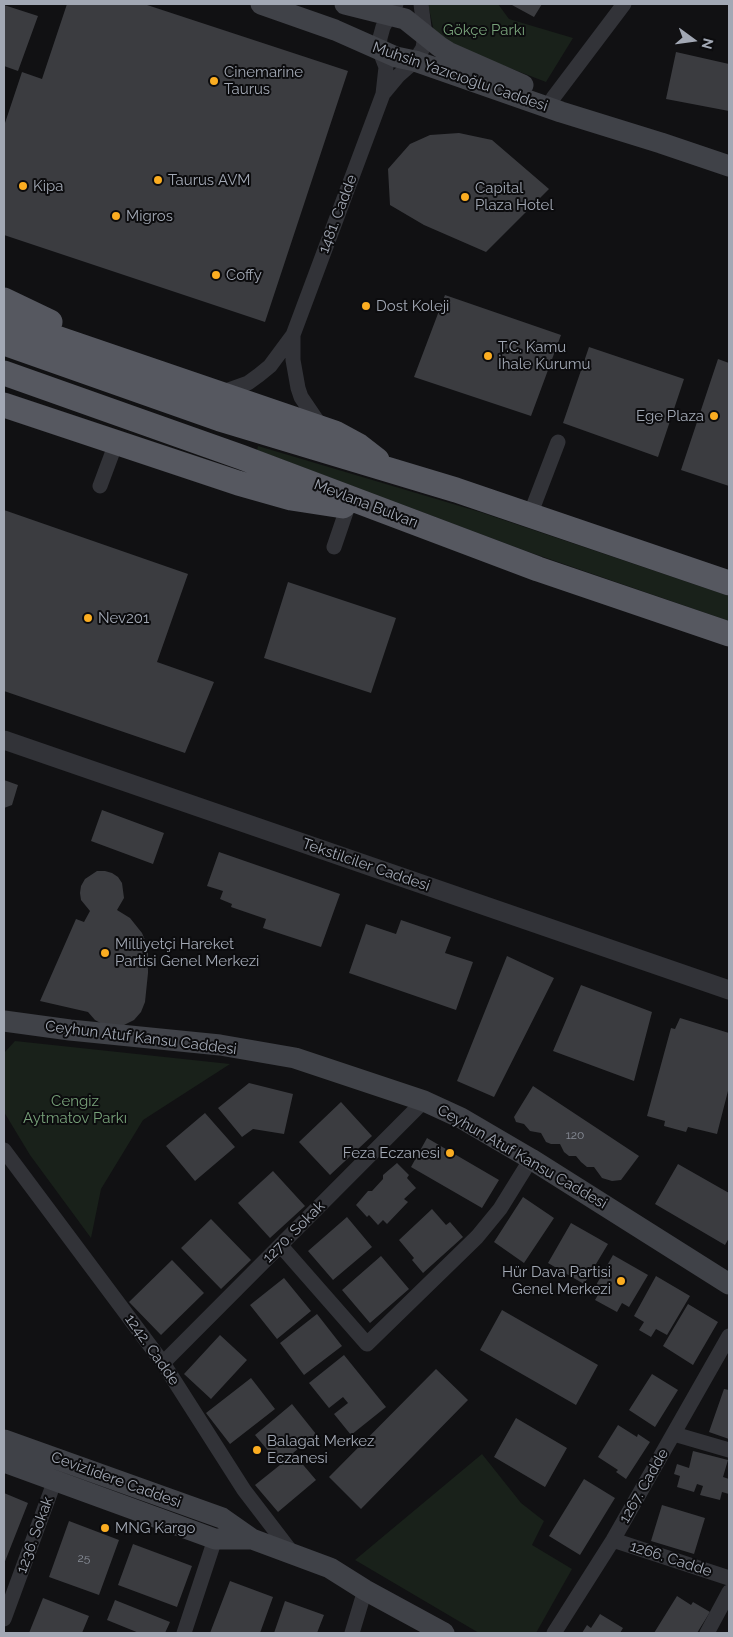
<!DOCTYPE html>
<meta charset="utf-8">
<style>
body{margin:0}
#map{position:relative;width:733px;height:1637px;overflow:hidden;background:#111113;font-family:Raleway,sans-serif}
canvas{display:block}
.frame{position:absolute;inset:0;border:5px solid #a2a8b4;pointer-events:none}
.north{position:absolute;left:668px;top:15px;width:50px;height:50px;-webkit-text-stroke:4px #0c0c0e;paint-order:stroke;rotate:104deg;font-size:14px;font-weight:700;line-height:20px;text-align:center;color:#a2a8b4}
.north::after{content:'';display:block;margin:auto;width:18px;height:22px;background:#a2a8b4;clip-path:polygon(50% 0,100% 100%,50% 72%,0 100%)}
</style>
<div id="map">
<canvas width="733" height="1637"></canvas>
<div class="frame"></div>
<div class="north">N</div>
</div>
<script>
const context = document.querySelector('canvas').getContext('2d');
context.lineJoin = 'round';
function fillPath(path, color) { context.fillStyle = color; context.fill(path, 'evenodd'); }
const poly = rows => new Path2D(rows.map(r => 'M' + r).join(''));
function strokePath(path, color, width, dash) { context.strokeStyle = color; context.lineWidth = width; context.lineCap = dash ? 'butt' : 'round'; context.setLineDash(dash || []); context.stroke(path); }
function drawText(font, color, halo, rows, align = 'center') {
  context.font = font + ' Raleway,sans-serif'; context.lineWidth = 4; context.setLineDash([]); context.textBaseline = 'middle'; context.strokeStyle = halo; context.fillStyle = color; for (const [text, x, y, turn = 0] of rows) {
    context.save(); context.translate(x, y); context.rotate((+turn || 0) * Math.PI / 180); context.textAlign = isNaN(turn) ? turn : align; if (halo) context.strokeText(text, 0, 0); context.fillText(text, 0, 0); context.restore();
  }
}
fillPath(poly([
 [428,4,498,4,509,19,573,38,546,82,442,42,435,36],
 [258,446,480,512,729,596,729,621,526,551,257,450],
 [15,1041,230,1064,143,1120,101,1189,91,1238,30,1155,4,1112,4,1053],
 [482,1454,521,1503,544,1521,532,1545,572,1569,536,1633,479,1633,355,1560]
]), '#19211a');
fillPath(poly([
 [67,4,144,4,348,71,265,322,4,235,4,126,22,72,42,79],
 [512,4,542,4,534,17,512,5],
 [4,5,38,16,18,71,4,66],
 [676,52,729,64,729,111,666,99],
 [459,133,492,140,549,189,486,252,424,225,390,205,388,169,410,144,430,135],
 [445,295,561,335,531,416,414,377],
 [589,347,684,379,658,457,563,423],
 [718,359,729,363,729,486,681,470],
 [4,510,188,574,157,662,214,682,185,753,4,691],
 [288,582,396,618,371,693,264,658],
 [4,780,18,785,12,805,4,808],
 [102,810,164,833,153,864,91,841],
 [219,852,340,894,321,947,263,928,266,919,231,907,232,904,220,899,223,891,207,886],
 [97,871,105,871,112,873,118,877,122,883,124,898,117,910,130,918,142,933,148,947,148,973,145,1002,141,1012,134,1020,124,1025,104,1025,95,1020,88,1012,40,1001,76,919,84,922,90,911,81,900,80,893,81,886,85,879],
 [401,920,451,937,445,953,473,962,456,1010,349,973,366,924,396,934],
 [507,956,554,978,494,1097,457,1081],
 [581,985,652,1012,634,1081,553,1051],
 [680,1018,729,1033,729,1087,717,1134,688,1127,686,1132,664,1126,665,1121,647,1116,671,1028,675,1029],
 [249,1083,293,1094,284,1134,253,1129,242,1137,218,1108],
 [533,1086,639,1156,621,1180,612,1181,602,1178,594,1167,587,1167,581,1162,576,1156,569,1156,564,1152,560,1144,551,1144,546,1142,541,1133,530,1131,524,1124,516,1122,514,1117],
 [341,1102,372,1136,330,1175,299,1142],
 [205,1113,235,1147,195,1181,166,1146],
 [427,1138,499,1180,482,1208,411,1167],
 [397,1163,409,1175,407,1178,416,1188,404,1199,408,1202,387,1224,383,1220,378,1225,369,1215,367,1217,356,1205,368,1191,372,1191,383,1179,383,1175],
 [678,1164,729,1193,729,1238,725,1245,655,1204],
 [273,1171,305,1206,270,1238,238,1203],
 [523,1197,554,1218,524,1263,494,1242],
 [432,1209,446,1225,450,1222,463,1237,423,1273,412,1260,414,1258,399,1240],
 [347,1217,372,1247,333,1280,308,1251],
 [211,1219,251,1260,221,1289,181,1248],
 [571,1223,608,1244,584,1284,548,1263],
 [613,1255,648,1275,629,1307,622,1303,617,1312,595,1300,601,1290,595,1287],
 [381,1256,409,1289,370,1323,342,1290],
 [172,1260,204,1293,161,1335,129,1302],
 [656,1276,690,1296,667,1335,656,1329,651,1337,639,1330,644,1322,634,1316],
 [284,1278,311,1311,277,1339,250,1305],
 [688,1304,718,1322,693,1365,663,1346],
 [502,1310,598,1365,576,1405,480,1350],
 [317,1314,342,1346,304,1375,280,1343],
 [220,1335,247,1360,211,1399,184,1374],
 [344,1355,386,1407,351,1435,334,1414,348,1403,343,1397,329,1408,309,1383],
 [436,1369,468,1400,361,1509,329,1477],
 [652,1374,678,1390,655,1427,629,1410],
 [251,1378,275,1409,230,1444,206,1413],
 [724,1389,729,1390,729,1439,709,1432],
 [292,1404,316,1434,293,1453,316,1480,278,1512,255,1485,280,1465,255,1435],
 [516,1418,567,1448,545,1487,494,1457],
 [618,1425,637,1437,638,1434,650,1442,626,1479,616,1472,618,1470,598,1457],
 [693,1451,728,1460,723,1477,729,1479,729,1494,722,1492,720,1500,700,1495,703,1486,697,1484,694,1492,677,1487,680,1476,674,1474,677,1464,689,1468],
 [584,1479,615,1498,580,1555,549,1536],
 [4,1493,28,1503,4,1564],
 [662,1505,705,1518,694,1554,651,1541],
 [69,1521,119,1540,99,1595,49,1577],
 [133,1544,192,1566,177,1607,118,1585],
 [230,1581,273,1597,260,1633,210,1633],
 [677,1596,691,1605,693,1602,710,1612,697,1633,654,1633],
 [43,1598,89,1616,82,1633,29,1633],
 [115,1600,170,1622,165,1633,139,1633,107,1620],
 [285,1601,324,1615,317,1633,274,1633],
 [600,1614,623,1628,620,1633,582,1633,587,1625,591,1628]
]), '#3b3c40');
strokePath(poly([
 [383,94,398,76,415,61,423,48,425,35,421,4],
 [553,98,624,4],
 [293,335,293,360,298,388,301,397,322,428],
 [220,393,248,383,259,375,270,366,293,335,383,94,386,67,379,49,380,38,383,27,396,4],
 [100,486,116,443],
 [530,515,558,442],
 [334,547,348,506],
 [4,1150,163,1363,244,1490,293,1554],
 [281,1246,367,1344,477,1237,500,1209,531,1159],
 [163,1363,424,1101],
 [674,1434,729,1450],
 [613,1540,729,1578],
 [4,1619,55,1480],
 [184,1633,215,1539],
 [352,1633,365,1590],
 [554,1633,613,1540,729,1336],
 [707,1633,729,1592]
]), '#323338', 15);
strokePath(poly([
 [4,740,729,990]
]), '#323338', 19);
strokePath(poly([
 [261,4,335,30,396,57,415,61,561,112,661,143,729,166],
 [345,4,405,19,440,47,448,52,523,85],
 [4,1021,70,1030,220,1045,295,1058,424,1101,461,1118,531,1159,729,1284],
 [4,1440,222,1518,252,1539,330,1568,365,1590,444,1633],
 [4,1462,215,1539,252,1539]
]), '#404248', 21);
strokePath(poly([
 [4,300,50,322],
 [4,320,335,433,359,446,377,460],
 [4,343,220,419,456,490,729,583],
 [4,373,241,457,538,569,729,634],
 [4,405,238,483,291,498,343,506]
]), '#565860', 25);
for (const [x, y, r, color] of [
 [214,81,5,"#fbad21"],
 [158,180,5,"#fbad21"],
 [23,186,5,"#fbad21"],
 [465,197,5,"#fbad21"],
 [116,216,5,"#fbad21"],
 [216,275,5,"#fbad21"],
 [366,306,5,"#fbad21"],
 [488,356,5,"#fbad21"],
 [714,416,5,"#fbad21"],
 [88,618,5,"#fbad21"],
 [105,953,5,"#fbad21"],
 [450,1153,5,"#fbad21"],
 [621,1281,5,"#fbad21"],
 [257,1450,5,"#fbad21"],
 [105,1528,5,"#fbad21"]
]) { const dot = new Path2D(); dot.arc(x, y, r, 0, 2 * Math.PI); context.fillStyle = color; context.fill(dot); strokePath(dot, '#0c0c0e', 2); }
drawText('12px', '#888d97', null, [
 ["120",575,1135],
 ["25",84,1558]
]);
drawText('15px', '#77a179', '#0c0c0e', [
 ["Gökçe Parkı",484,30],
 ["Cengiz",75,1101],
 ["Aytmatov Parkı",75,1118]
]);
drawText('15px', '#a2a8b4', '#0c0c0e', [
 ["Cinemarine",224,72],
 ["Taurus",224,89],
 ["Taurus AVM",168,180],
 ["Kipa",33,186],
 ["Capital",475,188],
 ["Plaza Hotel",475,205],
 ["Migros",126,216],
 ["Coffy",226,275],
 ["Dost Koleji",376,306],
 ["T.C. Kamu",498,347],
 ["İhale Kurumu",498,364],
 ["Ege Plaza",704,416,"right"],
 ["Nev201",98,618],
 ["Milliyetçi Hareket",115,944],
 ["Partisi Genel Merkezi",115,961],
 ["Feza Eczanesi",440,1153,"right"],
 ["Hür Dava Partisi",611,1272,"right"],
 ["Genel Merkezi",611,1289,"right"],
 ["Balagat Merkez",267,1441],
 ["Eczanesi",267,1458],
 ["MNG Kargo",115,1528]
], 'left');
drawText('15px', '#a2a8b4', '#0c0c0e', [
 ["Muhsin Yazıcıoğlu Caddesi",460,77,19],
 ["1481. Cadde",338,214,-69],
 ["Mevlana Bulvarı",366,504,21],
 ["Tekstilciler Caddesi",366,865,19],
 ["Ceyhun Atuf Kansu Caddesi",141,1038,7],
 ["Ceyhun Atuf Kansu Caddesi",522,1157,30],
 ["1270. Sokak",294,1232,-45],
 ["1242. Cadde",152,1350,55],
 ["Cevizlidere Caddesi",116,1480,20],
 ["1267. Cadde",644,1486,-60],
 ["1236. Sokak",35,1535,-70],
 ["1266. Cadde",671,1559,18]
]);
</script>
